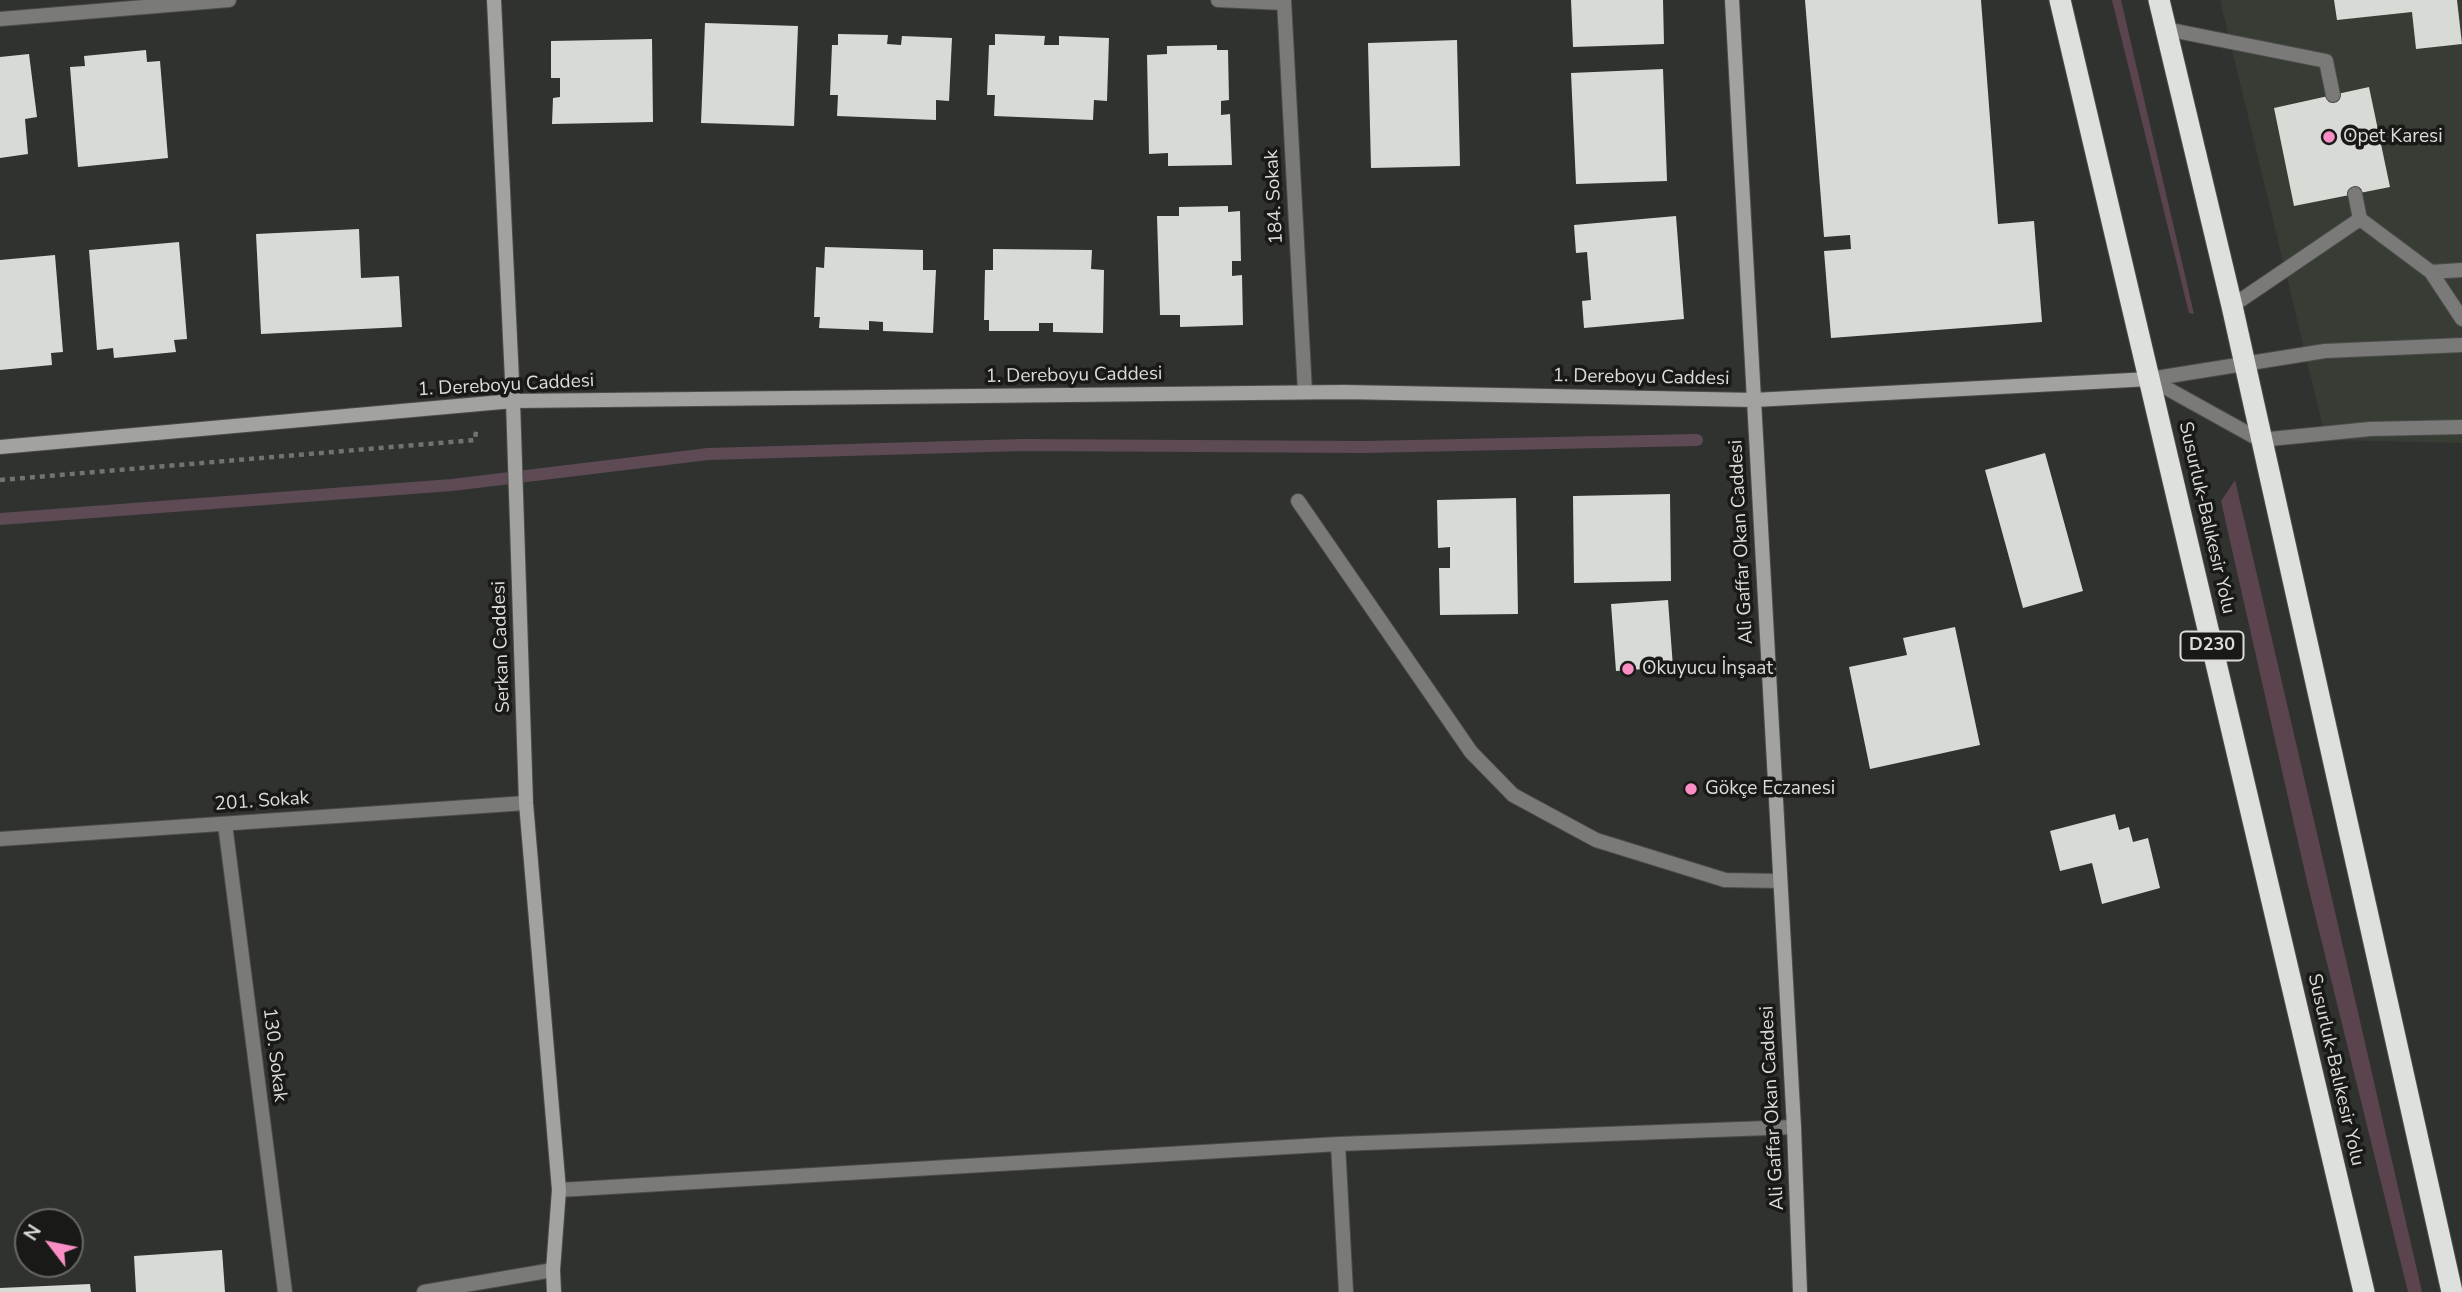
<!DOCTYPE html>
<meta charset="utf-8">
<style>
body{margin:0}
#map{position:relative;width:2462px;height:1292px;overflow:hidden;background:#30322f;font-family:"Nunito Sans",sans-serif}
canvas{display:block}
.north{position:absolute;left:14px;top:1208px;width:70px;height:70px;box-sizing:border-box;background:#191a18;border:2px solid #676866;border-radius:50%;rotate:302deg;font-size:19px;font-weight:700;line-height:28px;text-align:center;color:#dcdddb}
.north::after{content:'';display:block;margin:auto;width:24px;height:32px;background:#fb8fc5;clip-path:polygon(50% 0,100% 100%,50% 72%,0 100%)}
</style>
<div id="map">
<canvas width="2462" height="1292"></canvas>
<div class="north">N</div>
</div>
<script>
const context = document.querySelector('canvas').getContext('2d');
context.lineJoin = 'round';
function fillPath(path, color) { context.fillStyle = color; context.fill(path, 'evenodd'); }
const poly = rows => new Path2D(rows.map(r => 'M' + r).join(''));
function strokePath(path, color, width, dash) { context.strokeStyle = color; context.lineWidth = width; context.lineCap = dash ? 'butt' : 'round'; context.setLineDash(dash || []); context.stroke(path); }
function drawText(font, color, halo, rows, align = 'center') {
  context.font = font + ' "Nunito Sans",sans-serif'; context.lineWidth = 7; context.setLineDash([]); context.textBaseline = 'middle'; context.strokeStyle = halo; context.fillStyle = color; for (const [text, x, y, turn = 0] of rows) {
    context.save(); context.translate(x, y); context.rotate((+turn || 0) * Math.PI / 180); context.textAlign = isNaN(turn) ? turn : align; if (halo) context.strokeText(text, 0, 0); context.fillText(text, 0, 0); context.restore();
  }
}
fillPath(poly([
 [2220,0,2462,0,2462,443,2326,440]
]), '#373c34');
fillPath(poly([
 [2112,0,2121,0,2194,314,2189,313],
 [2235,480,2322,855,2422,1292,2408,1292,2308,886,2221,501]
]), '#5b444e');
strokePath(poly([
 [0,519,452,485,708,454,1023,445,1365,447,1697,440]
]), '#5d4a54', 12);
fillPath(poly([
 [1571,0,1663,0,1664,44,1573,47],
 [1805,0,1981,0,1998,224,2034,221,2042,322,1831,338,1824,251,1851,249,1850,235,1824,237],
 [2334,0,2457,0,2462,44,2416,49,2412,12,2337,20],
 [705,23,798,26,794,126,701,123],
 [838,34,888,35,887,44,901,45,902,36,952,38,949,101,936,100,936,120,837,116,838,95,830,95,832,45,838,45],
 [995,34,1045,36,1044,45,1059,45,1059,36,1109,38,1107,101,1094,100,1093,120,994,116,995,95,987,95,989,45,995,45],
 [652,39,653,122,552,124,553,98,560,97,560,78,551,78,551,41],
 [1457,40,1460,166,1371,168,1368,43],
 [1217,45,1217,50,1228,50,1229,100,1221,101,1221,115,1230,114,1232,165,1168,166,1168,153,1149,154,1147,55,1167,54,1167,46],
 [146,50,147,62,160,61,168,158,78,167,70,67,85,66,84,56],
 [29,54,37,117,25,119,28,154,0,158,0,57],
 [1663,69,1667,181,1576,184,1571,73],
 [2369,87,2390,187,2294,206,2274,108],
 [1228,206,1228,212,1240,211,1241,261,1232,261,1232,276,1242,275,1243,325,1180,327,1180,315,1160,315,1157,216,1179,216,1179,207],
 [1676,216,1684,319,1584,328,1582,301,1591,300,1587,252,1576,253,1574,225],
 [359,229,361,278,399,276,402,327,261,334,256,234],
 [179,242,187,339,174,340,176,352,114,358,113,348,97,350,89,250],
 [825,247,923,250,923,270,936,270,933,333,883,331,883,322,869,321,869,330,819,328,820,317,814,317,816,267,824,268],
 [993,249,1092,250,1091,269,1104,270,1103,333,1053,332,1053,323,1039,323,1039,331,989,331,989,320,984,320,985,270,993,270],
 [55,255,63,352,51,353,52,365,0,370,0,260],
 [2045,453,2083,591,2023,608,1985,470],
 [1670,494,1671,581,1574,583,1573,496],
 [1516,498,1518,614,1440,615,1439,568,1450,568,1450,547,1438,548,1437,500],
 [1668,600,1673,667,1616,671,1611,604],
 [1955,627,1980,745,1870,769,1849,667,1907,655,1903,638],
 [2115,814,2119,830,2129,827,2133,842,2148,838,2160,888,2102,904,2092,863,2060,871,2050,831],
 [222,1250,225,1292,136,1292,134,1256],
 [90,1284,91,1292,0,1292,0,1288]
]), '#d7dad5');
const lane = poly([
 [2166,29,2326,61,2333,95],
 [2355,194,2360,219,2431,272,2462,319],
 [2431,272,2462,270],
 [2232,306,2360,219]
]);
const street = poly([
 [1218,0,1284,3],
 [1284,0,1305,392],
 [0,19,229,0],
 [2150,379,2260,440,2370,429,2462,427],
 [2150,379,2325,351,2462,345],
 [1298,501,1471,752,1513,795,1596,840,1725,880,1780,881],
 [225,824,285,1292],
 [0,839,526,803],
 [1338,1144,1794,1127],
 [559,1190,1338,1144,1346,1292],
 [424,1292,553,1270]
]);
const secondary = poly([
 [494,0,513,401,526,803,559,1190,553,1270,554,1292],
 [1732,0,1794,1127,1800,1292],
 [0,447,513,401,1344,392,1754,400,2150,379]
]);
const highway = poly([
 [2060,0,2364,1292],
 [2159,0,2232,306,2452,1292]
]);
strokePath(lane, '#4c4d4b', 16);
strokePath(street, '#4c4d4b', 16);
strokePath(secondary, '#4c4d4b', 16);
strokePath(highway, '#4c4d4b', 23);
strokePath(poly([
 [0,480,475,440,476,431]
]), '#717370', 4.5, [5, 5]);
strokePath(lane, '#7a7a79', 14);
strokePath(street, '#7a7a79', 14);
strokePath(secondary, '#a2a3a1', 14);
strokePath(highway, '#dde0dc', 21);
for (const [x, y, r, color] of [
 [2329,137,7,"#fb8fc5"],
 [1628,669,7,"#fb8fc5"],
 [1691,789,7,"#fb8fc5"]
]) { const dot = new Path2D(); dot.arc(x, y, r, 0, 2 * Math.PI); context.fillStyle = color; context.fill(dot); strokePath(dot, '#191a18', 2.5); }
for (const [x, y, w] of [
 [2212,646,63]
]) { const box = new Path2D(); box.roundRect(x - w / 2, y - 14.5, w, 29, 5); context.fillStyle = '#191a18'; context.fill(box); strokePath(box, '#dcdddb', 2); }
drawText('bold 18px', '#dcdddb', null, [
 ["D230",2212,646]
]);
drawText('19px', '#dcdddb', '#191a18', [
 ["Opet Karesi",2343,137],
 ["Okuyucu İnşaat",1642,669],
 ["Gökçe Eczanesi",1705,789]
], 'left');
drawText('19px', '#dcdddb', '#191a18', [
 ["184. Sokak",1275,197,-93],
 ["1. Dereboyu Caddesi",1074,376,-1],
 ["1. Dereboyu Caddesi",1641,378,1],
 ["1. Dereboyu Caddesi",506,386,-3],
 ["Susurluk-Balıkesir Yolu",2206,518,77],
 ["Ali Gaffar Okan Caddesi",1742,542,-93],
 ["Serkan Caddesi",502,647,-92],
 ["201. Sokak",262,802,-4],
 ["130. Sokak",274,1055,83],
 ["Susurluk-Balıkesir Yolu",2335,1070,77],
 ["Ali Gaffar Okan Caddesi",1773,1108,-93]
]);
</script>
